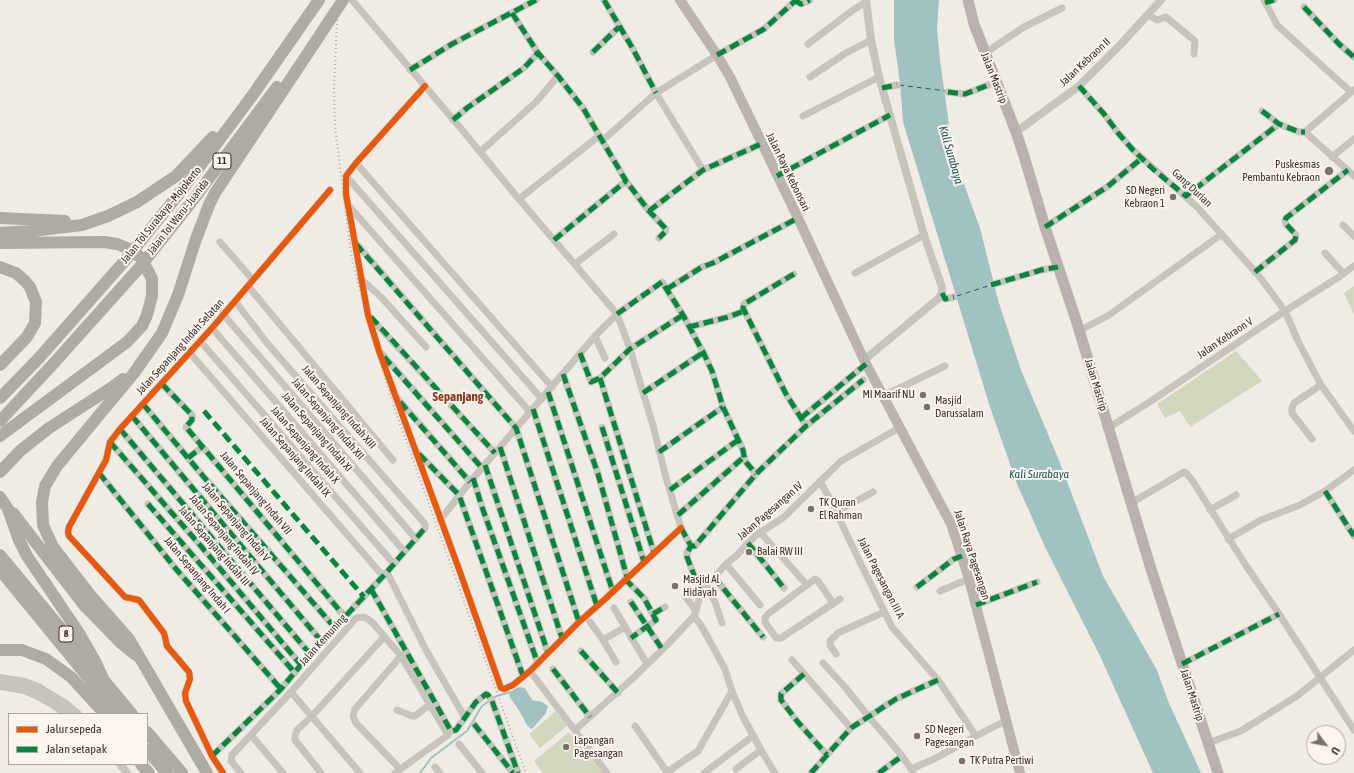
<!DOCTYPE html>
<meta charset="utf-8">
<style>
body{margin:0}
#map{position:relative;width:1354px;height:773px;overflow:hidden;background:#f0ebe5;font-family:"Asap Condensed",sans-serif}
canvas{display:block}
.legend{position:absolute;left:8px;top:713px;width:140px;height:52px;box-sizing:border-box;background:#fbf5ee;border:1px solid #aea6a0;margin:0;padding:5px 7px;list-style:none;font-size:12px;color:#3b302b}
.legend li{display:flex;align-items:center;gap:8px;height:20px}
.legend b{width:20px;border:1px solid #aea6a0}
.north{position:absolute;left:1306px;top:725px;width:40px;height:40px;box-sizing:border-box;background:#fbf5ee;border:1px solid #aea6a0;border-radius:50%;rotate:122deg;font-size:11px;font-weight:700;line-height:16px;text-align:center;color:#3b302b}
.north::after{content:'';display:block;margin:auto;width:14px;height:18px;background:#7a716c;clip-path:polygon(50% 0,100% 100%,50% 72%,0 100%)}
</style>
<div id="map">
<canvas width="1354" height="773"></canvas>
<ul class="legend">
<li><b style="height:5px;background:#e8590c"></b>Jalur sepeda</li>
<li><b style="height:5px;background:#00873e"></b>Jalan setapak</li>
</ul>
<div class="north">U</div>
</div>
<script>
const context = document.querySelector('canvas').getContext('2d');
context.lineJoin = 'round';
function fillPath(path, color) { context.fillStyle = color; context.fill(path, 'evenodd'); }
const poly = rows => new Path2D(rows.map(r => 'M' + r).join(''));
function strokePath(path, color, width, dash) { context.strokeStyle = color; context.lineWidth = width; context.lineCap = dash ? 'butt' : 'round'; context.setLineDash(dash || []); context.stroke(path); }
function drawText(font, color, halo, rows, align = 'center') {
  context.font = font + ' "Asap Condensed",sans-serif'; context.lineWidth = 4; context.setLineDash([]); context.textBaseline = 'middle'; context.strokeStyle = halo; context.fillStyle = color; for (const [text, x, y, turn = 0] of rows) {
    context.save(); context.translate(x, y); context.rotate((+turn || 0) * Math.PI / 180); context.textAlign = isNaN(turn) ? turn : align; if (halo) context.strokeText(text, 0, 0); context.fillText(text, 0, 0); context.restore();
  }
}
fillPath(poly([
 [1354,286,1354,315,1344,293],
 [1236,351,1262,381,1190,427,1180,411,1165,418,1157,404],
 [556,711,567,726,540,748,529,734],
 [569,732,603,773,543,773,534,761]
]), '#d1d6bf');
fillPath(poly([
 [894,0,939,0,937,29,940,60,950,132,957,165,980,228,998,300,1021,370,1058,458,1103,576,1157,670,1168,701,1201,773,1153,773,1100,656,1046,549,1017,484,990,407,903,122,900,83,894,39],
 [518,687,525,688,532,700,542,702,548,706,546,713,533,728,531,729,527,725,520,712,509,696,510,692]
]), '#a1c2c1');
strokePath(poly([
 [493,698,497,696,510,692],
 [420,773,431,758,467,731,482,706,489,701]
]), '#a1c2c1', 2);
strokePath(poly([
 [899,85,946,91],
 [957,296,988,286]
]), '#1f5a5e', 1, [5, 4]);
strokePath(poly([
 [352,0,463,131,513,192,617,314,630,349,654,429,665,474,681,528,691,546],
 [604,0,633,49,656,93,703,170],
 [794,0,801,4,810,0],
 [1264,0,1277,25,1351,92],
 [1265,3,1274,0],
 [1304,7,1339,44,1354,57],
 [512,13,538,53,558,76,583,108,626,181,649,211,666,229,666,231,659,238],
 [1148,15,1157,20,1166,17,1195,41,1194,54],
 [808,44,853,10,866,2],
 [593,52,619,27],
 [985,53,1024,27,1062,8],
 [410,70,452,44,536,0],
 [810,77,846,53,871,40],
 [425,86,356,163,346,176,346,194,368,315,379,351,460,572,501,688,504,689,513,685,530,671,579,622,604,600,681,528],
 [1079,86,1104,114,1119,134,1133,150,1198,208,1259,276,1285,311,1298,341,1321,385,1354,431],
 [882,88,897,85],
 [948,92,965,94,996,82],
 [1262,111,1279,124,1299,132,1305,132],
 [803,116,879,77],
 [453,120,467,108,524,68,538,53],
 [1305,132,1354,176],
 [1305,132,1354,90],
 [602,141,656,93,717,55,764,29,795,1],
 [480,152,536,102,558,76],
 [1332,157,1354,139],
 [356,163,552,387],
 [346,176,542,399],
 [777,176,890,115],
 [1186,196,1279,124],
 [519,199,599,136],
 [348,205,530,412],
 [649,211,703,170,761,144],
 [1343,225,1354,236],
 [1045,227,1107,187,1142,158],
 [554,240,626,181],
 [220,242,253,280],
 [355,242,516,428,579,622],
 [1325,253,1344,274],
 [575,264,614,234],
 [1255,272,1295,240,1296,235,1286,224,1285,221,1286,218,1348,170],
 [855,273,924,235],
 [794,274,744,304,743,308,786,394,806,426],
 [361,279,381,297,426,347],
 [991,285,1041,270,1058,267],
 [248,286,393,460],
 [667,289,702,267,713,263,798,218],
 [942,293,945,299,954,297],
 [223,314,416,539],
 [369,316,495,453],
 [689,327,728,317,744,311],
 [212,328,404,551],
 [1079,331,1109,315,1222,234],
 [595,336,605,358],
 [200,341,394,564],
 [190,353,383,576],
 [580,353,591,382,600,378,630,349,683,315],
 [382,354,482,468],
 [563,374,598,474,627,577],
 [600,378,654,553],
 [162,384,192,415,192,420,186,427,345,617],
 [548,392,613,592],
 [643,393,704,352],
 [883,396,945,366],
 [398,399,470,482],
 [143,404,203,476,335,628],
 [533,409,597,606],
 [132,416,322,642],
 [801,418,866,364],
 [602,427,644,562],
 [1108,428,1148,403,1285,311,1339,277,1354,266],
 [120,429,310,654],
 [1312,439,1292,413,1292,408,1294,403,1321,385],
 [110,442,206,552,301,665],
 [500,447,562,638],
 [416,451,459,495,523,676],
 [659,452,723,407],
 [188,458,202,447],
 [485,465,548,653],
 [99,473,176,569,281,689],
 [473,478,482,507,538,664],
 [820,481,831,501,857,556,892,627,938,680,976,736],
 [670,490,738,440],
 [1325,491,1354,536],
 [1131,503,1184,472,1186,473,1192,480,1245,564,1279,614,1354,730],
 [148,504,295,673],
 [1210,510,1236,495],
 [836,512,873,492],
 [678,515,744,457],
 [440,520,470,482,595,336,617,314,662,282,683,315,704,354,712,371,723,407,743,450,745,461,756,474],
 [760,532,807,585],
 [1228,539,1261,520,1300,505,1325,491,1354,470],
 [748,543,784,588],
 [726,564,760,605],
 [387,572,426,650,465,718],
 [714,577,763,637],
 [625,579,644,598,656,620,631,638],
 [706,586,715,602,722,623],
 [917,587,954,559,962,556],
 [371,589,451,731,456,730,476,702,486,694,488,695,492,701,518,773],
 [940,591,969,579],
 [701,593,687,557,687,553,691,546,695,546,756,474,806,426,863,380],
 [685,596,696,611],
 [631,602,662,649],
 [833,603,818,581,815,579,768,614,765,618,765,622,776,638,781,638,840,599],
 [976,605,1037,582],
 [614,608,647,664],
 [653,614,665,607],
 [590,622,603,640,625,627],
 [603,640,616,662],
 [581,651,618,693],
 [836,654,830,645,830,641,838,633,884,612],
 [792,660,851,728],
 [823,663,845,687,868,716,888,739,902,756,911,769,913,773],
 [1182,664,1279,614],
 [553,669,590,717],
 [530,671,607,773],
 [804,674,781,694,781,700,797,721,827,755],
 [732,691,742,715,761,750,775,773],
 [291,692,360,773],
 [397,710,412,716,415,716,429,705],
 [474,724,513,773],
 [635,726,667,772],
 [575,730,631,680,667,645,694,616],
 [251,735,283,773],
 [1208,743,1241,731,1297,696,1354,650],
 [459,744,482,773],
 [212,756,281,689,310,654,387,572,425,528,425,524,419,517,267,343,235,301],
 [435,767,440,773],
 [400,769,356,723,353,716,355,709,401,656],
 [736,769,761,750],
 [911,769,934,759,976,736,1007,720],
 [223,773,212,756,186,701,185,693,190,679,189,672,167,646,164,633,139,600,125,597,69,536,68,532,69,527,106,460,110,442,120,429,212,328,330,190],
 [241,773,231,761,232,755,291,692,356,618,364,617,372,622,401,656,448,735,395,773],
 [321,773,295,740,295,736,297,730,312,716,384,637],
 [666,773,698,751,732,691,725,669,702,627,694,616,702,591,726,564,736,556,755,536,784,517,841,461,899,428],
 [704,773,753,736],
 [811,773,851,728,896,699,938,680],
 [879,773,902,756]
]), '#c9c3be', 7);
strokePath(poly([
 [1016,132,1079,86,1121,44,1161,0],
 [864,360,939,298,942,293,942,287,924,235,879,77,871,40,866,0],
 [0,678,25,682,38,687,66,704,78,714],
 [0,686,24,690,36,695,52,704,66,714],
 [120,764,127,773]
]), '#c9c3be', 8);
strokePath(poly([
 [680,0,717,55,730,77,798,218,864,360,951,524,969,579,1020,773]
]), '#bab3ae', 10);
strokePath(poly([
 [968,0,974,24,1016,132,1024,156,1045,227,1077,323,1151,569,1218,773]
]), '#b8b1ad', 11);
strokePath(poly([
 [0,218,65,221],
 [0,233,32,231,82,225,108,216,137,202,176,176,213,137],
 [0,243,104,242,117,244,127,248,140,257,147,269,152,279,152,296,147,315,142,326,127,342,0,436],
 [136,247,182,190,252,96,319,0],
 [147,258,193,200,277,87],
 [0,267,16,273,25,281,30,287,36,302,35,323,27,337,0,365],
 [0,398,39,358,129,256],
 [0,421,54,363,139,268],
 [0,472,20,451,49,428,111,388,123,379],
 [0,497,8,509,19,540,27,556,79,633,96,663,104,681],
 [13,513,84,605,121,643,136,655],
 [0,555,132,714],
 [0,570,118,714],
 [0,650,22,650,46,659,71,677,105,714],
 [147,732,182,773],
 [147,750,167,773],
 [141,764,149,773],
 [207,773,129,639,91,596,53,547,43,525,42,502,45,486,57,466,134,373,162,333,178,295,196,239,209,205,215,193,304,59]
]), '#afaaa4', 12);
strokePath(poly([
 [338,0,334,87,335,126,346,217,353,264,369,324,395,410,526,773]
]), '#b1aca8', 2, [1, 3]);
strokePath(poly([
 [304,59,343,0],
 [129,256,136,247],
 [139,268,147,258]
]), '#afaaa4', 12);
strokePath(poly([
 [604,0,633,49,656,93],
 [794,0,801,4,810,0],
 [1265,3,1274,0],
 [1304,7,1339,44,1354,57],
 [512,13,538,53,558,76,583,108,626,181,649,211,666,229,666,231,659,238],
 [593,52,619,27],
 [717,55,764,29,795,1],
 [410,70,452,44,536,0],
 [1079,86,1104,114,1119,134,1133,150,1154,170,1186,196,1279,124],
 [882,88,897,85],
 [948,92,965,94,996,82],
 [1262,111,1279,124,1299,132,1305,132],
 [453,120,467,108,524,68,538,53],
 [777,176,890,115],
 [649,211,703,170,761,144],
 [1045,227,1107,187,1142,158],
 [554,240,626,181],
 [356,244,516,428,579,622],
 [1255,272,1295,240,1296,235,1286,224,1285,221,1286,218,1348,170],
 [794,274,744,304,743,308,786,394,806,426],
 [991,285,1041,270,1058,267],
 [667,289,702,267,713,263,798,218],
 [942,293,945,299,954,297],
 [617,314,662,282,683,315,704,354,712,371,723,407,743,450,745,461,756,474],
 [371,317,495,453],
 [689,327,728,317,744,311],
 [580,353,591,382,600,378,630,349,683,315],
 [384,357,482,468],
 [563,374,598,474,627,577],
 [600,378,654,553],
 [162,384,192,415,192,420,186,427,345,617],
 [548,392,613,592],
 [643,393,704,352],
 [400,402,470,482],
 [143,404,203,476,335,628],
 [533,409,597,606],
 [204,411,364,597],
 [132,416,322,642],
 [801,418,866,364],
 [602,427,644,562],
 [120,429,310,654],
 [110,442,206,552,301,665],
 [500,447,562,638],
 [659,452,723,407],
 [419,454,459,495,523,676,521,678],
 [188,458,202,447],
 [485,465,548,653],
 [99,473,176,569,281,689],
 [473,478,482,507,538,664],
 [670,490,738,440],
 [1325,491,1354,536],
 [148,504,295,673],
 [678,515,744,457],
 [681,528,691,546],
 [748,543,784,588],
 [714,577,763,637],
 [625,579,644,598,656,620,631,638],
 [917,587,954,559,962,556],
 [371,589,451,731,456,730,476,702,486,694,488,695,492,701,518,773],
 [701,593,687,557,687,553,691,546,695,546,756,474,806,426,863,380],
 [631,602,662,649],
 [976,605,1037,582],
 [653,614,665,607],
 [581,651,618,693],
 [1182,664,1279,614],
 [553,669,590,717],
 [804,674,781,694,781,700,797,721,827,755],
 [474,724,513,773],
 [212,756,281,689,310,654,387,572,425,528],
 [811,773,851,728,896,699,938,680],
 [879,773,902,756]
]), '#00873e', 5, [10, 5]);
strokePath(poly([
 [425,86,356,163,346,176,346,194,368,315,379,351,460,572,501,688,504,689,513,685,530,671,579,622,604,600,681,528],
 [223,773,212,756,186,701,185,693,190,679,189,672,167,646,164,633,139,600,125,597,69,536,68,532,69,527,106,460,110,442,120,429,212,328,330,190]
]), '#e8590c', 6);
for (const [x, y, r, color] of [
 [1329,171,5,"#7a716c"],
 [1173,197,4,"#7a716c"],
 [923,395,4,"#7a716c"],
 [927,407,4,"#7a716c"],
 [811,509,4,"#7a716c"],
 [749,552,4,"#7a716c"],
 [675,586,4,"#7a716c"],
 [917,736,4,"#7a716c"],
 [566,747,4,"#7a716c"],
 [962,761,4,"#7a716c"]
]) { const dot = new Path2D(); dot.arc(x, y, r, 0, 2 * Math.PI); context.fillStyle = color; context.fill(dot); strokePath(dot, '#fbf5ee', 1.5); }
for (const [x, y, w] of [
 [222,161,18],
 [66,634,14]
]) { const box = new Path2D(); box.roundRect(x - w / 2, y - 8, w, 16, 3); context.fillStyle = '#fbf5ee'; context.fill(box); strokePath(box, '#3b302b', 1); }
drawText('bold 10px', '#3b302b', null, [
 ["11",222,161],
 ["8",66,634]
]);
drawText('11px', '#3b302b', '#fbf5ee', [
 ["Jalan Kebraon II",1085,62,-43],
 ["Jalan Mastrip",994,78,68],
 ["Jalan Raya Kebonsari",788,172,64],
 ["Gang Durian",1192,188,43],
 ["Jalan Tol Surabaya–Mojokerto",161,215,-51],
 ["Jalan Tol Waru–Juanda",178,217,-52],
 ["Jalan Kebraon V",1225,338,-34],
 ["Jalan Sepanjang Indah Selatan",180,347,-48],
 ["Jalan Mastrip",1096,385,73],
 ["Jalan Sepanjang Indah XIII",339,407,49],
 ["Jalan Sepanjang Indah XII",328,419,49],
 ["Jalan Sepanjang Indah XI",317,432,49],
 ["Jalan Sepanjang Indah X",305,445,49],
 ["Jalan Sepanjang Indah IX",295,457,49],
 ["Jalan Sepanjang Indah VII",256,493,50],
 ["Jalan Pagesangan IV",770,511,-41],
 ["Jalan Sepanjang Indah V",236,522,50],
 ["Jalan Sepanjang Indah IV",224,535,50],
 ["Jalan Sepanjang Indah III",214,546,49],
 ["Jalan Raya Pagesangan",972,555,72],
 ["Jalan Sepanjang Indah I",197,575,50],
 ["Jalan Pagesangan III A",881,578,63],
 ["Jalan Kemuning",323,640,-48],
 ["Jalan Mastrip",1192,695,72]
]);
drawText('11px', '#3b302b', '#fbf5ee', [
 ["Puskesmas",1320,165,"right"],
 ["Pembantu Kebraon",1320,178,"right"],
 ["SD Negeri",1165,191,"right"],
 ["Kebraon 1",1165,204,"right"],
 ["MI Maarif NU",915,395,"right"],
 ["Masjid",935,401],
 ["Darussalam",935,414],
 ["TK Quran",819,503],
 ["El Rahman",819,516],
 ["Balai RW III",757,552],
 ["Masjid Al",683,580],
 ["Hidayah",683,593],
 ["SD Negeri",925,730],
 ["Pagesangan",925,743],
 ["Lapangan",574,741],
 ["Pagesangan",574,754],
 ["TK Putra Pertiwi",970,761]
], 'left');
drawText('italic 12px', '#1f5a5e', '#fbf5ee', [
 ["Kali Surabaya",951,155,74],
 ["Kali Surabaya",1039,474]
]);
drawText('bold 13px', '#8c3b22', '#fbf5ee', [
 ["Sepanjang",458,397]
]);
</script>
